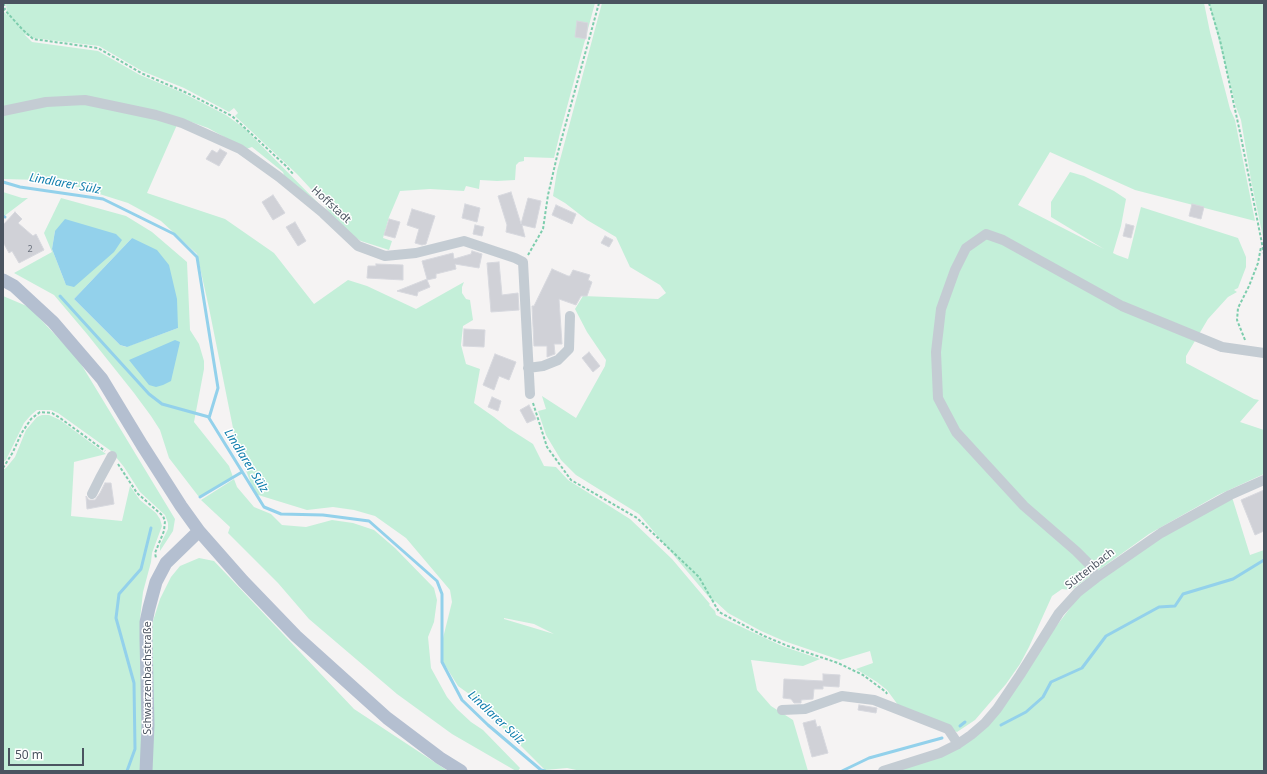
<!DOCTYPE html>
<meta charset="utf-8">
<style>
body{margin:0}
#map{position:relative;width:1267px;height:774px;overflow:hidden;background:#f5f3f3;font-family:"Noto Sans",sans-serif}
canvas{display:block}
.frame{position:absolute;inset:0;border:4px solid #4b5460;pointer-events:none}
.scale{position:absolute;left:8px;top:748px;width:76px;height:18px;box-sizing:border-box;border:2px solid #4b5460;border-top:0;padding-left:5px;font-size:12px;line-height:14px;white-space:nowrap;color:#4b5460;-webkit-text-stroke:3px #fff;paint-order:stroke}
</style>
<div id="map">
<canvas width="1267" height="774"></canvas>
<div class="frame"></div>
<div class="scale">50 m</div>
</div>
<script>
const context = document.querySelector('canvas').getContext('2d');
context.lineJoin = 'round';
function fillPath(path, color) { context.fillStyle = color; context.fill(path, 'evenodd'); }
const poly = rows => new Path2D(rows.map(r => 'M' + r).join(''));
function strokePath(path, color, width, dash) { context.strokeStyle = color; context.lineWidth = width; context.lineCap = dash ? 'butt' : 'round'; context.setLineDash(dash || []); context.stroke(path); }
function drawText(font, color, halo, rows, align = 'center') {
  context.font = font + ' "Noto Sans",sans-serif'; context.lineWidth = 3; context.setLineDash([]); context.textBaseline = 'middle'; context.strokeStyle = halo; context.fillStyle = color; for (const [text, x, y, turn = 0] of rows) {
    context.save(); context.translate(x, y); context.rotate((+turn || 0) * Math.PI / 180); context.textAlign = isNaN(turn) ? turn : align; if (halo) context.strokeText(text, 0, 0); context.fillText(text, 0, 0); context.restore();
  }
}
fillPath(poly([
 [6,3,595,3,560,133,554,158,524,157,524,161,519,162,516,165,515,180,497,181,480,180,479,189,466,186,464,191,430,189,400,191,389,217,383,238,392,241,389,250,361,241,339,228,322,201,297,174,235,116,238,113,234,108,229,112,184,88,142,71,99,46,33,38,24,34,32,42,98,51,140,75,181,92,226,115,244,128,324,209,285,178,283,172,252,147,246,149,208,128,180,118,147,193,225,219,274,253,314,304,348,280,367,286,416,309,464,282,462,287,462,293,466,299,470,300,473,320,463,326,461,345,466,364,480,369,474,403,494,417,508,428,533,444,544,466,556,467,568,480,630,519,672,559,710,604,709,605,715,611,716,615,782,646,820,659,803,666,751,660,757,690,771,706,793,720,808,771,581,771,567,768,545,770,494,719,483,704,458,686,443,662,443,638,452,602,450,590,406,538,375,516,354,510,333,507,307,510,255,494,237,447,234,433,209,308,197,254,161,221,128,203,71,185,40,180,3,179,3,11,7,15],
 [504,618,534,624,554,634,504,619],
 [602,3,1204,3,1210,32,1230,109,1235,120,1255,221,1135,190,1050,152,1018,205,1104,249,1051,217,1051,202,1070,172,1084,176,1114,191,1126,199,1121,226,1113,253,1117,255,1128,259,1141,207,1238,238,1246,257,1246,267,1238,288,1234,290,1237,292,1228,297,1208,319,1186,356,1186,363,1254,399,1259,400,1240,422,1264,430,1264,474,1218,495,1149,534,1071,590,1062,589,1052,596,1029,647,1020,664,1006,684,975,720,957,732,898,705,887,690,877,682,856,669,873,663,870,651,840,660,784,641,761,631,728,613,715,601,713,602,639,514,576,475,561,460,546,435,538,411,546,409,542,396,576,418,605,366,606,360,587,332,575,309,583,296,658,299,666,293,660,285,630,267,616,237,587,220,565,203,553,196,557,171],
 [1209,3,1264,3,1264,242,1251,180,1241,120,1236,107],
 [3,192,22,198,28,198,3,217],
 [61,198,126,216,152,232,187,262,190,330,199,344,204,361,204,369,194,422,229,466,233,477,199,497,169,458,160,430,151,416,134,393,87,334,54,295,14,273,52,252,44,233],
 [55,231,66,285,52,249],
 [132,238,178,328,126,347,120,345,74,299],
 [3,296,29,307,78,359,175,519,173,531,160,551,160,545,168,529,168,523,165,515,140,492,124,467,111,451,58,413,51,410,37,410,31,415,24,423,6,460,3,462],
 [42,415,49,415,60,420,106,454,74,462,71,516,122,521,130,486,140,500,156,513,160,519,162,526,152,553,151,562,143,592,140,619,143,740,140,771,3,771,3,470,6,468,15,457,26,430,37,417],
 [234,479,237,487,254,507,271,514,282,525,306,527,332,520,353,523,374,530,395,548,434,588,437,600,434,622,428,637,431,668,447,697,457,709,471,722,483,730,520,768,518,771,516,771,452,734,397,694,309,619,278,583,228,533,230,527,201,500],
 [1232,497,1250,555,1264,550,1264,771,895,771,973,739,1048,637,1080,595,1162,536],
 [199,558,214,561,354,709,448,771,152,771,151,644,153,621,160,599,171,577,180,566]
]), '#c4efd9');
fillPath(poly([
 [65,219,116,234,122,240,114,252,74,287,66,285,52,249,55,231],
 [132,238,157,250,169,265,177,299,178,328,127,347,120,345,74,299],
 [175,340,180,342,171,381,163,385,156,387,149,385,129,360]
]), '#93d1eb');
strokePath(poly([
 [3,182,20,187,103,199,174,234,197,257,218,388,209,418,264,507,281,514,323,515,369,521,437,581,442,594,442,662,462,700,488,725,541,770,545,771],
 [3,216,5,217],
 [60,296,149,394,162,404,209,417],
 [200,497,242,472],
 [1001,725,1026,712,1043,697,1051,682,1082,668,1106,636,1159,607,1175,606,1183,594,1233,579,1264,560],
 [960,726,965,722],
 [127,771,135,749,134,683,116,618,119,594,141,569,151,528],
 [842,771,869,758,942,738]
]), '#93d1eb', 3);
const building = poly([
 [577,21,588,23,586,39,575,37,577,21],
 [220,149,227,153,219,166,206,159,212,150,217,153,220,149],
 [511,192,521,224,528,198,541,201,535,228,522,225,525,237,506,232,507,225,498,196,511,192],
 [273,195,285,213,273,220,262,202,273,195],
 [465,204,480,208,477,222,462,218,465,204],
 [1192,204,1204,207,1201,219,1189,216,1192,204],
 [556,205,576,214,572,224,552,215,556,205],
 [412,209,435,216,426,244,422,245,415,243,419,229,407,225,412,209],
 [15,212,22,219,18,223,33,236,36,234,44,250,19,263,12,251,9,253,3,242,3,225,15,212],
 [389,219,400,222,395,238,384,235,389,219],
 [295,222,306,241,298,246,286,227,295,222],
 [1126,224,1134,226,1131,238,1123,236,1126,224],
 [475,225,484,227,482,236,473,234,475,225],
 [605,236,613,240,609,247,601,243,605,236],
 [472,251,482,254,479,268,455,264,456,269,436,274,436,278,427,280,430,287,418,292,417,296,397,291,427,279,422,261,453,253,454,259,471,254,472,251],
 [499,262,502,295,518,293,519,310,491,312,487,263,499,262],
 [376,264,403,265,403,280,367,278,368,266,376,266,376,264],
 [552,269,568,276,570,276,573,270,590,275,588,280,592,282,587,296,581,296,576,305,559,299,562,344,554,344,555,354,547,357,547,346,534,346,532,306,534,306,552,269],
 [464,329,485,330,484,347,463,346,464,329],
 [589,352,600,366,593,372,582,358,589,352],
 [495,354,516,362,509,380,499,376,494,390,483,385,495,354],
 [492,397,501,401,498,411,488,407,492,397],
 [529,405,536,419,527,423,520,410,529,405],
 [105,483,111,483,114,504,87,509,86,496,89,500,95,500,100,493,105,483],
 [1264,490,1264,531,1255,535,1241,500,1264,490],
 [823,674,840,675,839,687,823,686,823,689,814,689,813,699,801,700,801,703,794,703,791,699,783,698,784,679,823,681,823,674],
 [859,705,877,708,876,713,858,710,859,705],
 [815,720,817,727,820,726,828,753,812,757,803,723,815,720]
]);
fillPath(building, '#d0d1d7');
strokePath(building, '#d7d8de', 1);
strokePath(poly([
 [4,3,5,10],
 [1209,3,1220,40,1241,137,1264,254],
 [3,8,22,29,33,39,98,48,141,73,187,93,232,116,286,166,294,175],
 [528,255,543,229,548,195,558,152,599,3],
 [1245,340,1237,320,1238,308,1249,286,1258,263,1261,247],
 [533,403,547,447,571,480,637,518,699,577,719,612,764,636,788,646,838,663,863,675,886,692,887,694],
 [118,464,137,493,163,516,165,521,164,531,155,553,156,558],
 [3,468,13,452,21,434,31,419,40,412,52,413,60,418,105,451]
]), '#7dcdad', 2, [3, 2]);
strokePath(poly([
 [3,111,46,102,85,100,156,115,182,123,240,149,279,177,323,213,358,246,385,256,416,253,464,241,515,258,523,262,530,394],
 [528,368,543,366,558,360,569,349,570,316],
 [92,494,100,478,112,456],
 [1096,578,1091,566,1076,551,1024,506,956,432,938,398,936,352,941,309,955,270,966,248,986,234,1003,240,1122,306,1222,347,1264,353],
 [782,710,805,709,842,696,874,700,948,729,958,744],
 [883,771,940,753,958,744,971,735,985,723,997,709,1020,675,1059,613,1078,592,1096,578,1161,533,1230,495,1264,480]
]), '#c4ccd3', 10);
strokePath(poly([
 [3,280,14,286,53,322,102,379,142,445,181,506,199,531,243,581,296,636,387,718,440,758,461,771],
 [146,771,148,725,146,639,146,622,149,608,156,582,166,563,199,531]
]), '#b4bfd0', 13);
drawText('9px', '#6c737e', null, [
 ["2",30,249]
]);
drawText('11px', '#4b5460', '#fff', [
 ["Hoffstadt",331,205,42],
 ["Süttenbach",1090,569,-38],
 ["Schwarzenbachstraße",148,678,-90]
]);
drawText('italic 12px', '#107ead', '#fff', [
 ["Lindlarer Sülz",65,184,10],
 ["Lindlarer Sülz",246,461,58],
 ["Lindlarer Sülz",496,718,43]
]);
</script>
